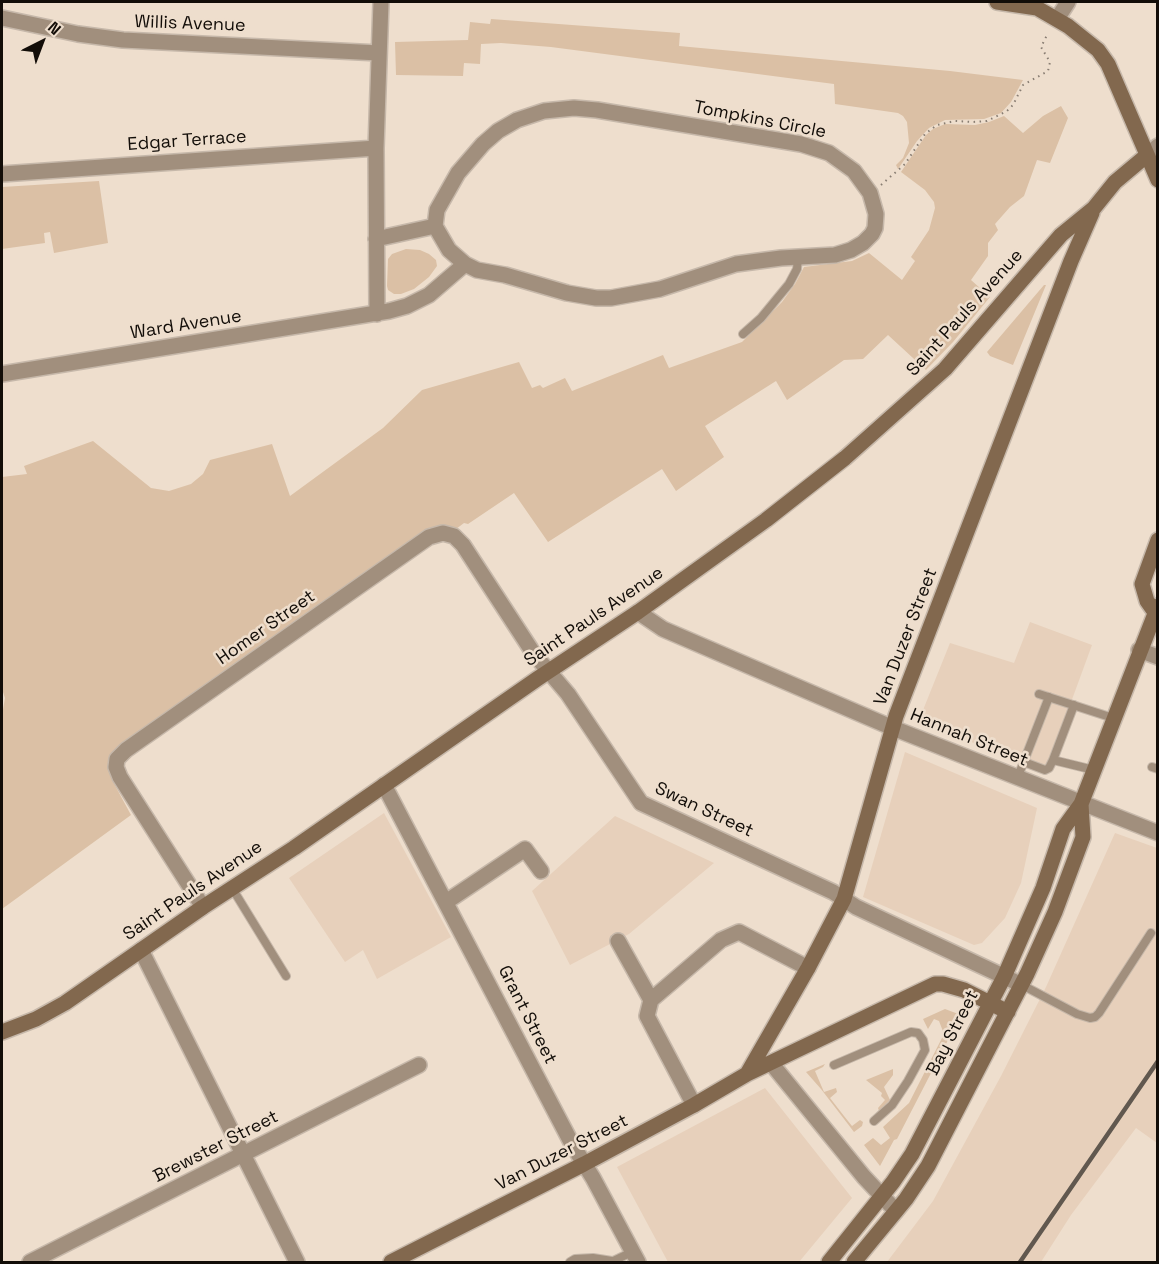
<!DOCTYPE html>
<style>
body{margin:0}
#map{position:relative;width:1159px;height:1264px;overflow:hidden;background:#eedecd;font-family:"Space Grotesk",sans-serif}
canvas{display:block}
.frame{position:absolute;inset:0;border:3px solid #120d08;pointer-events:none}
.north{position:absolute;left:12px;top:12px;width:60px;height:60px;-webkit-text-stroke:4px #eedecd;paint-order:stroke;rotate:42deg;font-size:16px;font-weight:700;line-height:24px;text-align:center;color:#120d08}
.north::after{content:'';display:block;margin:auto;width:21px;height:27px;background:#120d08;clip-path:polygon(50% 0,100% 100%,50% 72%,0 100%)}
</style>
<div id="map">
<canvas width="1159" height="1264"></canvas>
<div class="frame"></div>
<div class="north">N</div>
</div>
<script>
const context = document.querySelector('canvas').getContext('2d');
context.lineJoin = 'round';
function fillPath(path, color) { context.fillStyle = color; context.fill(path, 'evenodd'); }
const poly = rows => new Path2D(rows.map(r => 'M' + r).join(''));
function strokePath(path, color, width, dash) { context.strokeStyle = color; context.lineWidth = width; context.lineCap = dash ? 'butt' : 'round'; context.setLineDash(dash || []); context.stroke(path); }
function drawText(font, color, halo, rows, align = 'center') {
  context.font = font + ' "Space Grotesk",sans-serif'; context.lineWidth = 5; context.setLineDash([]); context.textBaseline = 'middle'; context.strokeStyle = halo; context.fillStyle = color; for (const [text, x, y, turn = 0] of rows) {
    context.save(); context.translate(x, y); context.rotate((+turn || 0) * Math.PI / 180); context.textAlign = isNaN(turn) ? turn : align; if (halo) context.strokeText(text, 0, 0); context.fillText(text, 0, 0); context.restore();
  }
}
fillPath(poly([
 [1030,622,1092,645,1045,773,919,720,950,643,1014,663],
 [905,752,1037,808,1021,883,1005,918,982,943,974,945,863,897],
 [384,813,451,937,377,979,363,950,345,962,289,878],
 [615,816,714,863,629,934,570,965,532,891],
 [1115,833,1157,848,1157,1143,1136,1128,1071,1215,1041,1262,887,1262,933,1201,1001,1076,1046,987],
 [765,1088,852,1198,799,1262,668,1262,617,1167]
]), '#e7d0bb');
fillPath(poly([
 [491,19,680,33,679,46,950,71,1023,80,1011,102,1001,113,984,119,945,120,929,128,917,141,898,169,896,165,903,158,909,143,907,122,903,116,898,113,835,104,834,84,551,47,501,43,481,44,480,64,464,63,463,76,396,75,395,42,468,40,470,22,490,24],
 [1061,106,1068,118,1050,163,1037,160,1024,196,1010,207,995,224,998,230,988,243,988,256,971,280,990,297,953,342,926,370,888,335,863,359,844,360,787,400,776,381,705,426,724,457,676,491,662,469,548,542,514,493,468,524,464,523,456,529,442,527,431,528,420,534,116,749,111,756,111,778,131,815,2,909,2,715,5,698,2,689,2,477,27,474,24,466,93,441,151,488,169,491,191,484,203,474,210,460,272,444,290,496,383,428,422,390,519,362,532,388,540,385,543,388,565,378,572,391,663,355,669,368,742,342,782,302,795,284,804,267,852,261,869,253,902,280,915,261,911,257,929,230,935,208,934,202,925,190,901,172,926,135,933,129,945,124,975,125,989,122,1004,116,1023,133,1043,116],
 [99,181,108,243,54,253,50,232,44,233,45,243,2,249,2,187],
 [406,249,420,250,429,254,436,260,437,266,429,277,414,289,401,294,394,294,388,290,387,286,388,259,392,254],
 [1044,285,1046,285,1013,365,990,356,987,352],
 [945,1009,961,1015,897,1139,894,1140,880,1166,864,1145,873,1138,881,1145,890,1138,883,1127,909,1103,944,1034,939,1021,934,1019,928,1029,923,1019],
 [825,1064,823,1067,815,1071,824,1092,836,1088,837,1092,830,1098,844,1116,852,1126,860,1120,863,1122,862,1126,854,1132,821,1089,806,1072],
 [893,1069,893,1075,884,1087,890,1100,879,1111,878,1108,885,1100,881,1096,882,1093,866,1080]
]), '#dbc0a5');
const service = poly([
 [743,334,761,318,789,284,797,269,798,257],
 [1039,694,1113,718],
 [1053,760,1074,705],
 [1024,762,1045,770,1049,768,1053,760,1094,770],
 [1152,767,1158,769],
 [1017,779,1049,697],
 [232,888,286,976],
 [1022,985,1077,1014,1090,1018,1095,1017,1099,1013,1151,933],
 [834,1065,911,1032,918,1033,923,1040,925,1050,908,1081,892,1105,874,1121],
 [570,1262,575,1259,593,1258,612,1261],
 [611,1262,632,1252]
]);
const minor = poly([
 [2,18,78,34,123,40,379,53],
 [1057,19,1068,2],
 [574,108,597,110,801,144,829,153,854,171,870,193,876,214,875,228,872,234,863,243,851,250,835,255,781,258,736,264,660,289,611,298,596,298,567,293,505,275,477,270,465,264,449,250,435,226,437,210,458,173,483,144,498,131,517,120,544,111,574,108],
 [1146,156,1158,146],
 [2,174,376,148],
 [376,239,435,226],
 [377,314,376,148,381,2],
 [2,374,389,311,407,306,429,295,465,264],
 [638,612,663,629,893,728,1158,833],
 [1139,650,1158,657],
 [384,785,572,1144,593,1178,638,1262],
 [446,902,525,849,541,871],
 [203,907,120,777,116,767,117,759,126,750,429,537,443,533,454,536,463,545,534,654,568,694,641,803,833,892,856,907,1022,985],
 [618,941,651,1000],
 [141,950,297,1262],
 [771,1063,864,1177,896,1211],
 [694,1105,647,1016,651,1000,721,940,739,932,808,968],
 [30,1262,419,1065]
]);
const secondary = poly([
 [997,2,1037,8,1068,26,1098,50,1108,64,1158,180],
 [1154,611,1147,601,1142,584,1158,540],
 [2,1032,36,1019,65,1003,203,907,294,848,537,679,638,612,766,520,845,458,945,369,1061,235,1094,208,1115,182,1146,156],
 [747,1074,808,968,844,899,896,716,1071,261,1092,213],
 [391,1262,584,1164,694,1105,747,1074,935,984,943,984,964,990,1008,1012],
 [829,1262,893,1182,912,1154,1004,977,1043,888,1063,829,1081,804,1158,606],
 [854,1262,906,1199,928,1166,1027,974,1055,912,1083,837,1081,804]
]);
strokePath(service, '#c6b8aa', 10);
strokePath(minor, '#c6b8aa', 18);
strokePath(secondary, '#c6b8aa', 18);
strokePath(poly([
 [482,3,482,2],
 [881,185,905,164,925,134,937,125,955,121,973,122,987,121,1007,111,1013,105,1023,85,1048,71,1050,62,1041,47,1048,33]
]), '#887d72', 2, [1.5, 4.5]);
strokePath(service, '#a18f7d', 8);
strokePath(minor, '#a18f7d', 15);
strokePath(secondary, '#82684e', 15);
strokePath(poly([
 [1020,1262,1158,1061]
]), '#61584f', 4.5);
drawText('18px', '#120d08', '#eedecd', [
 ["Willis Avenue",190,24,2],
 ["Tompkins Circle",760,120,11],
 ["Edgar Terrace",187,141,-4],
 ["Saint Pauls Avenue",965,313,-48],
 ["Ward Avenue",186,325,-9],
 ["Saint Pauls Avenue",594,617,-34],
 ["Homer Street",266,628,-35],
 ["Van Duzer Street",906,637,-69],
 ["Hannah Street",969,738,22],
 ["Swan Street",704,810,25],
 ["Saint Pauls Avenue",193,891,-34],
 ["Grant Street",527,1015,63],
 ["Bay Street",953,1033,-63],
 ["Brewster Street",216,1147,-27],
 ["Van Duzer Street",562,1153,-27]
]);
</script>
